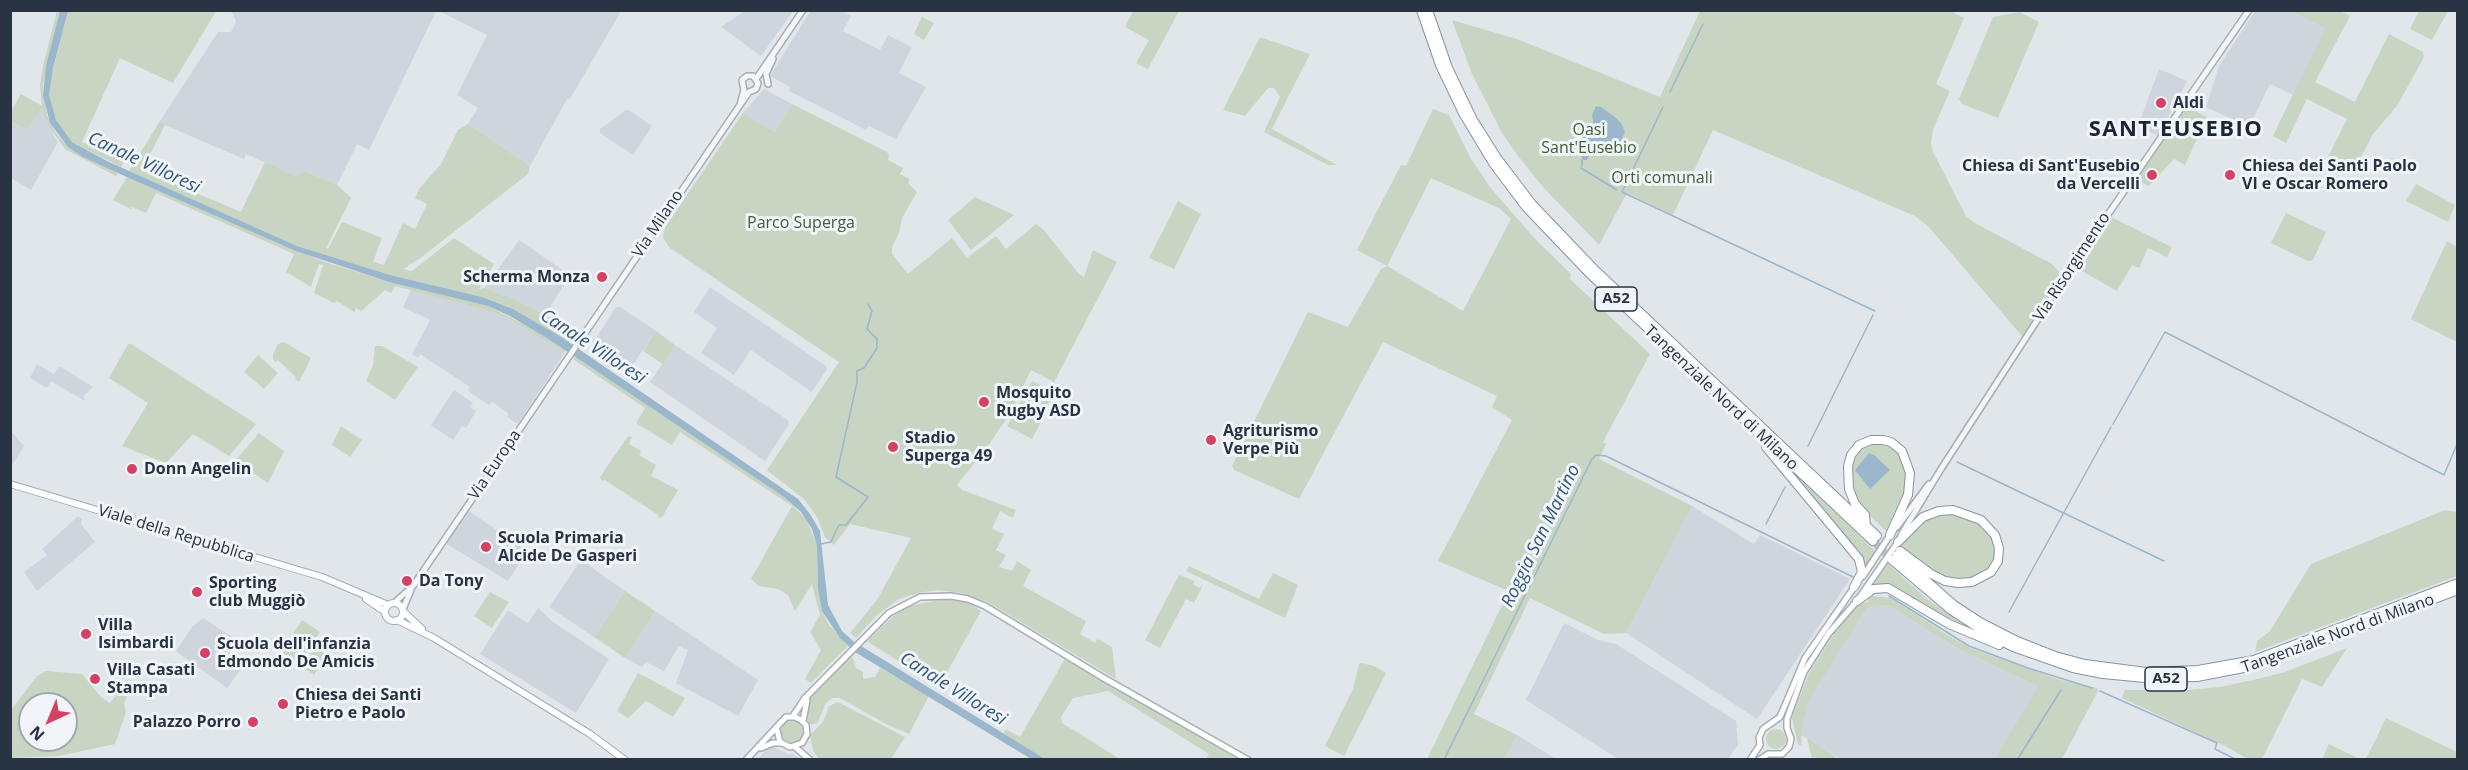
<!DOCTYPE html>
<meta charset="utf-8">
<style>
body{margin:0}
#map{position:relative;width:2468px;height:770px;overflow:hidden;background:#e1e6eb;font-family:"Open Sans",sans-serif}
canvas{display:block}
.frame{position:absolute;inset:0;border:12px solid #283443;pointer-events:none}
.north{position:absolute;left:18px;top:692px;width:60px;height:60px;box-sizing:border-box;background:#f1f4f8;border:2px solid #a1a7b0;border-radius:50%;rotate:224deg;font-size:16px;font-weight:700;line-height:24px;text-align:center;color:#283443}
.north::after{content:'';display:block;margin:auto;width:21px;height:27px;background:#d54163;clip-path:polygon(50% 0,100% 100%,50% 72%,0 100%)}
</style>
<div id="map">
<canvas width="2468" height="770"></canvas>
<div class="frame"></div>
<div class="north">N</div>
</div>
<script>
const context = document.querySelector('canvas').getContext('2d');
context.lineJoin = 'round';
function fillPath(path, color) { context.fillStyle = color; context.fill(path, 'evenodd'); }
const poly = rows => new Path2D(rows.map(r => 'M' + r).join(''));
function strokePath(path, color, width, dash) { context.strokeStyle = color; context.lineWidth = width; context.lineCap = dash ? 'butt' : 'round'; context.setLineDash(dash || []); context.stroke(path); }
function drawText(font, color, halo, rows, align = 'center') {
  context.font = font + ' "Open Sans",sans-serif'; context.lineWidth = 6; context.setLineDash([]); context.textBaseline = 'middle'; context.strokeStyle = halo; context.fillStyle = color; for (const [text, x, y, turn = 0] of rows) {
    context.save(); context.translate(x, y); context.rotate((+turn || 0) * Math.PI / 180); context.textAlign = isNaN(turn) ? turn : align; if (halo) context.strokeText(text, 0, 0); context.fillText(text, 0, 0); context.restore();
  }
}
fillPath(poly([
 [615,10,620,13,570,99,567,99,530,166,468,124,478,108,457,95,487,35,439,11],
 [811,10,840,11,851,16,843,31,880,50,888,35,912,47,899,73,926,87,896,139,869,126,866,130,789,91,790,87,770,76],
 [231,11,436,11,369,150,357,144,337,185,305,171,295,176,246,154,244,159,165,125,160,121,218,32,231,32,234,26,236,21],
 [745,11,793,11,761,56,721,27],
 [2255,11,2290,11,2326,28,2293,95,2270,84,2249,127,2206,107,2219,66],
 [2159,69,2187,81,2158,136,2138,126],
 [764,89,792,104,775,132,743,113],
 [42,107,48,125,58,142,31,190,11,178,11,121,27,130],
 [626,110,629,110,652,126,633,155,600,133,600,129],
 [519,240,570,275,545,315,507,295,503,296,485,288],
 [710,287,826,366,827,369,812,392,751,350,734,375,701,353,717,328,694,312],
 [411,290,493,312,511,320,565,352,518,424,507,417,509,414,492,402,489,405,468,391,470,387,443,369,420,354,418,358,412,354,430,320,403,307],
 [616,307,620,307,656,331,630,369,593,343],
 [675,345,788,420,789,424,765,461,650,382],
 [37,364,54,374,59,366,93,387,84,396,85,401,51,381,47,388,30,378],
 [454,390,473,403,470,407,476,411,466,428,462,426,453,440,431,425],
 [11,431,24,446,11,467],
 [1692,506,1754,544,1760,535,1850,579,1757,719,1626,633],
 [469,511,527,551,508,581,445,543],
 [78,516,82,519,81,524,95,542,37,591,24,572,47,555,42,549],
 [581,560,625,591,594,637,549,607],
 [1888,605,1960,650,2038,686,1996,759,1840,759,1800,734,1804,706,1867,608],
 [538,608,553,622,609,659,576,713,480,654,508,610,528,623],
 [655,611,758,680,738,716,676,683,688,650,679,646,664,671,646,662,642,667,625,658],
 [203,618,240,642,230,655,244,665,227,688,176,651,192,627],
 [1564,623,1598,640,1616,644,1736,721,1738,745,1728,759,1618,759,1526,700],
 [1517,735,1556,759,1504,759],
 [771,746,790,755,791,753,801,759,756,760]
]), '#cfd5dd');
fillPath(poly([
 [57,11,60,11,43,86,47,115,55,132,68,147,118,173,116,176,65,149,48,125,42,108,27,130,11,121,11,111,21,94,42,106,40,85,43,66],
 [68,11,216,11,173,83,120,58,82,142,124,162,121,167,72,142,60,128,52,110,49,95,51,77],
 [1133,11,1179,11,1148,69,1136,63,1149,40,1125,27],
 [1700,11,1955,11,1954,13,1964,18,1936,84,1950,91,1933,129,1931,144,1933,152,1966,216,1975,223,2052,264,2059,272,2058,283,2022,336,1928,226,1915,216,1713,130,1673,215,1627,193,1599,245,1543,187,1518,156,1502,133,1472,74,1452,20,1517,39,1660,97],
 [2290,11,2340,11,2350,16,2315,82,2355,102,2389,34,2423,52,2424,57,2397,106,2373,134,2353,172,2346,172,2326,161,2347,119,2307,99,2286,143,2273,136,2325,28],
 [2419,11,2448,11,2432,40,2410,29],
 [2019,12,2039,22,1998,118,1962,104,1959,99,1993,17],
 [922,17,934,23,924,40,914,34],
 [1260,37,1310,54,1272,129,1337,165,1328,165,1264,132,1280,97,1274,88,1268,88,1245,116,1223,110],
 [792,104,887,152,889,155,888,160,903,168,900,174,910,179,908,183,917,192,902,218,899,233,892,247,892,254,908,274,952,238,967,258,996,236,1006,249,1036,224,1043,229,1079,274,1084,277,1093,250,1117,262,1054,382,1031,370,1011,412,988,446,957,485,962,490,1016,510,1013,518,1000,511,992,529,1004,534,996,550,1006,555,999,567,1012,571,1017,561,1031,570,1023,586,1086,621,1080,634,1095,643,1098,639,1112,647,1116,679,986,601,962,593,938,590,918,593,899,599,877,615,856,638,850,633,877,600,911,538,850,524,834,545,825,537,817,517,804,499,767,470,839,362,670,248,663,238,665,227,743,113,775,132],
 [2187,107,2207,117,2185,165,2174,159,2149,186,2139,181,2138,176],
 [1433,109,1449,115,1471,159,1490,187,1535,239,1571,274,1570,279,1650,354,1603,442,1606,444,1599,459,1692,506,1626,633,1604,634,1530,598,1474,714,1517,735,1504,759,1427,759,1509,591,1438,561,1512,420,1492,407,1497,396,1383,342,1299,499,1234,470,1232,466,1308,312,1348,327,1381,269,1387,266,1357,250,1401,165,1406,166],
 [1431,178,1499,208,1511,219,1463,311,1387,266],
 [160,121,165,125,142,170,241,212,265,162,295,176,305,171,337,185,351,198,326,248,328,249,342,222,382,238,373,262,384,265,403,223,415,229,427,204,415,198,419,189,441,164,458,130,468,124,530,166,528,174,419,259,403,269,412,271,454,238,494,264,479,289,485,288,503,296,507,295,547,316,577,336,571,344,513,309,482,297,390,275,297,246,129,171],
 [127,177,322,261,389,282,488,306,533,329,566,350,565,352,511,320,493,312,395,286,391,293,385,290,361,311,356,308,354,312,337,301,334,303,314,293,323,265,319,264,311,287,286,272,294,254,156,193,146,213,132,207,131,209,113,200],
 [2416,184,2455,205,2448,222,2406,201],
 [975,197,1014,215,971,250,948,220],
 [1178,201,1201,214,1174,269,1149,258],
 [2286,213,2326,232,2313,260,2308,261,2271,243],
 [2111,217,2172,247,2167,257,2148,248,2139,268,2132,265,2117,291,2075,267],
 [2447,241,2457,247,2457,342,2411,319],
 [656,331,675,345,663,364,643,351],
 [284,342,311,358,299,382,295,379,296,377,278,360,275,362,273,359,273,354,278,344],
 [128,344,131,344,256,424,229,456,193,434,166,463,122,446,148,403,109,378],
 [375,346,382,346,418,367,395,400,366,381,373,365],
 [258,355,278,373,264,389,244,372],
 [575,357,784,497,807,520,817,546,818,589,822,611,829,625,848,646,811,683,805,679,821,650,810,632,820,615,812,584,795,611,788,595,778,589,759,586,751,579,792,506,680,432,672,445,636,423,645,408,573,359],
 [1032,381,1053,392,1043,418,1032,439,1007,426],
 [341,426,362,440,350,457,332,445],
 [259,433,284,451,268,483,235,461],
 [628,436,632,437,629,444,641,451,639,455,656,465,651,476,678,490,662,517,659,518,657,514,605,480,602,481,600,477],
 [1867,442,1889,443,1903,456,1907,472,1906,492,1888,533,1858,504,1852,493,1849,472,1854,454],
 [1787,466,1876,552,1866,567,1862,561],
 [2445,510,2457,512,2457,576,2255,652,2257,641,2270,631,2311,564],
 [1953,512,1976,520,1992,535,1997,547,1994,565,1984,574,1966,580,1948,579,1924,566,1900,545,1917,525,1936,514],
 [1887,563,1925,597,1971,630,1902,593,1873,586],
 [1189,566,1259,599,1273,573,1298,585,1285,618,1186,571],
 [1179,575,1195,581,1193,584,1199,588,1203,585,1194,603,1186,599,1160,648,1145,640],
 [625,591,655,611,625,658,594,637],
 [490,592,509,602,492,628,474,616],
 [1873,596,1891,598,1949,636,1973,649,2061,680,2097,688,2098,691,2062,759,1995,759,2038,686,1960,650,1888,605,1867,608,1805,706,1807,708,1803,721,1801,745,1798,745,1792,717,1809,673,1834,634,1832,632,1860,604,1868,602,1868,597],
 [946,599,969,603,981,611,939,687,867,641,893,616,912,605],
 [302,620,320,632,299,664,281,652],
 [317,644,329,652,314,675,302,667],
 [2347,648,2322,687,2302,679,2262,759,2248,759,2225,746,2122,698,2125,690,2188,690,2220,687,2257,679,2285,672],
 [849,655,854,660,856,668,863,672,863,679,875,677,880,668,929,696,909,734,886,724,840,698,832,698,826,703,818,722,812,725,809,723,806,718,808,701],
 [1066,657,1115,686,1237,759,1206,759,1209,754,1108,691,1073,698,1061,717,1062,723,1120,759,1045,759,1003,734,1006,729,1020,737],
 [1361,663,1374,666,1386,673,1344,756,1325,746,1353,689,1359,664],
 [46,671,82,674,100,696,110,703,124,685,129,691,124,704,126,712,115,744,59,756,11,758,11,710,37,676],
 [30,704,66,704,66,740,30,740],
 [638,673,685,698,673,717,646,701,628,718,617,711],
 [838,702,905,737,891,759,821,760,818,758,813,751,810,735,823,722,829,706],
 [2386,718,2457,752,2457,759,2366,759],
 '781 731a11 11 0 1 1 22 0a11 11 0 1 1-22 0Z',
 '1766 739a10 10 0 1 1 20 0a10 10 0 1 1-20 0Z',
 [1807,738,1836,757,1835,759,1819,759,1814,757,1812,759],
 [2329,744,2360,759,2322,759]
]), '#c8d5c2');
fillPath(poly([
 [60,11,68,11,53,68,49,95,56,120,72,142,109,162,297,246,390,275,482,297,513,309,561,337,798,499,810,514,820,531,828,605,842,631,853,641,1045,759,1031,759,855,652,840,638,822,611,818,589,817,546,812,529,801,512,784,497,547,338,510,316,488,306,389,282,296,251,129,178,83,157,68,147,50,123,43,95,46,66],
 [1596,106,1601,107,1615,117,1621,123,1625,132,1618,147,1595,143,1587,160,1583,160,1580,154,1581,142,1583,137,1594,127,1592,115],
 [1869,453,1874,455,1890,470,1870,489,1855,470]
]), '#9bb7cc');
strokePath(poly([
 [1670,92,1703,24],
 [1663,107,1622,192,1875,311],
 [1582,160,1582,166],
 [1581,168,1617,190],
 [2113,424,2165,332,2444,475,2458,442],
 [1808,446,1873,315],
 [1957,462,2164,561],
 [1766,524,1785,487],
 [821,544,831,542,839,525,846,525,868,497,836,477,857,382,857,371,864,368,877,348,877,339,867,329,872,311,868,304],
 [1889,596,1969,646,2028,668,2092,688],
 [2009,612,2111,427],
 [2100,691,2217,743,2215,749,2237,760],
 [1444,760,1592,459,1596,455,1606,456,1853,577],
 [2017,760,2061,690]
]), '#9bb7cc', 1.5);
strokePath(poly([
 [1873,541,1892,560]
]), '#bcc2c9', 8, [8, 4]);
const tertiary = poly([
 [756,79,803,10],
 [768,84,766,74,773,59],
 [1897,527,1929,484],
 [1901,535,1941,469,2071,268,2249,10],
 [394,603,413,586,740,105,749,92,756,89,758,83,753,76,747,76,742,80,744,90,740,105],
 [403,609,411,590]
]);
const secondary = poly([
 [1863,576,1890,535],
 [793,716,805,698,889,613,920,597,951,596,968,599,985,606,1102,677,1248,760],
 [803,721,807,700],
 [795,747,810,760],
 [761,748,773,743,781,743],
 [746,760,786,717,795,717,801,720,806,725,807,734,802,743,790,747,780,742,777,730],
 [1750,760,1760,745,1759,738,1763,729,1780,717,1805,658,1855,586],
 [1759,760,1768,754,1782,754,1789,747,1791,739,1787,728,1787,719,1804,672,1829,633,1857,601,1898,542]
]);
const primary = poly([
 [10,484,322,577,388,605],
 [366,599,385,612],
 '385 612a9 9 0 1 1 18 0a9 9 0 1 1-18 0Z',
 [404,612,422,629],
 [397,620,434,638,590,734,625,760]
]);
const motorway = poly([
 [1421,10,1440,65,1464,115,1493,163,1526,207,1588,272,1873,541],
 [1428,10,1448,68,1473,120,1497,158,1532,204,1595,270,1877,536],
 [1766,447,1859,559,1862,572,1854,587],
 [1866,526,1865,515,1855,504,1849,489,1848,466,1851,455,1859,445,1871,440,1883,440,1891,442,1902,451,1910,473,1908,495,1890,535],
 [1898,542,1923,517,1939,511,1953,510,1981,520,1995,535,1999,548,1998,561,1991,572,1972,582,1958,583,1945,581,1931,574,1900,551],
 [1897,555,1954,605,1980,622,2017,641,2055,656,2085,664,2146,672,2198,670,2254,660,2458,583],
 [1892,560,1951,610,1986,633,2013,647,2073,668,2103,674,2145,678,2197,677,2259,665,2458,590],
 [1857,601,1873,589,1888,588,1949,624,1999,645]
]);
strokePath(tertiary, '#a6adb5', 8);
strokePath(secondary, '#a6adb5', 8);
strokePath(primary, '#a0abb7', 8);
strokePath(motorway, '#8894a2', 10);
strokePath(tertiary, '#f4f6f8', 5);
strokePath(secondary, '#fff', 5);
strokePath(primary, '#fff', 6);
strokePath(motorway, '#fff', 8);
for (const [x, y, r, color] of [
 [2161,103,6,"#d54163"],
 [2152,175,6,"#d54163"],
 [2230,175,6,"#d54163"],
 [602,277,6,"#d54163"],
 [984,402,6,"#d54163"],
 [1211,440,6,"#d54163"],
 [893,447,6,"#d54163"],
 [132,469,6,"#d54163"],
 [486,547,6,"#d54163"],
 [407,581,6,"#d54163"],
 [197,592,6,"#d54163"],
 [86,634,6,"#d54163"],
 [205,653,6,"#d54163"],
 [95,679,6,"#d54163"],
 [283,704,6,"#d54163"],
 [253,722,6,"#d54163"]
]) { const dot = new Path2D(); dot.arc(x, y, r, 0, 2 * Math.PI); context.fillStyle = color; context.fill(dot); strokePath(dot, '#f1f4f8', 2); }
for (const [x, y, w] of [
 [1616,299,42],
 [2166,679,42]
]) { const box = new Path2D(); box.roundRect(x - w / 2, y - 12, w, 24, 4.5); context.fillStyle = '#f1f4f8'; context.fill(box); strokePath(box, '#283443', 1.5); }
drawText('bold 15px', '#283443', null, [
 ["A52",1616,299],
 ["A52",2166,679]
]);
drawText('bold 16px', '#283443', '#f1f4f8', [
 ["Aldi",2173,103],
 ["Chiesa di Sant'Eusebio",2140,166,"right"],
 ["da Vercelli",2140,184,"right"],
 ["Chiesa dei Santi Paolo",2242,166],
 ["VI e Oscar Romero",2242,184],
 ["Scherma Monza",590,277,"right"],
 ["Mosquito",996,393],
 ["Rugby ASD",996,411],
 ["Agriturismo",1223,431],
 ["Verpe Più",1223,449],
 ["Stadio",905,438],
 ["Superga 49",905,456],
 ["Donn Angelin",144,469],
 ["Scuola Primaria",498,538],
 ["Alcide De Gasperi",498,556],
 ["Da Tony",419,581],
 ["Sporting",209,583],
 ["club Muggiò",209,601],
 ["Villa",98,625],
 ["Isimbardi",98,643],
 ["Scuola dell'infanzia",217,644],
 ["Edmondo De Amicis",217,662],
 ["Villa Casati",107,670],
 ["Stampa",107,688],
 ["Chiesa dei Santi",295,695],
 ["Pietro e Paolo",295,713],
 ["Palazzo Porro",241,722,"right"]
], 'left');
drawText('16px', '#416035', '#f1f4f8', [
 ["Oasi",1589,130],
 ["Sant'Eusebio",1589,148],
 ["Orti comunali",1662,178],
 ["Parco Superga",801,223]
]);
drawText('16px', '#283443', '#f1f4f8', [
 ["Via Milano",658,224,-56],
 ["Via Risorgimento",2072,267,-57],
 ["Tangenziale Nord di Milano",1721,398,43],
 ["Via Europa",495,465,-56],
 ["Viale della Repubblica",176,534,17],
 ["Tangenziale Nord di Milano",2338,634,-20]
]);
drawText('italic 18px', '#305779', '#f1f4f8', [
 ["Canale Villoresi",144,163,25],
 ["Canale Villoresi",593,347,33],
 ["Roggia San Martino",1541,536,-64],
 ["Canale Villoresi",953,689,32]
]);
context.letterSpacing = '1.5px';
drawText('bold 22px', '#1b2534', '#f1f4f8', [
 ["SANT'EUSEBIO",2176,130]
]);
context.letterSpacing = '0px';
</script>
